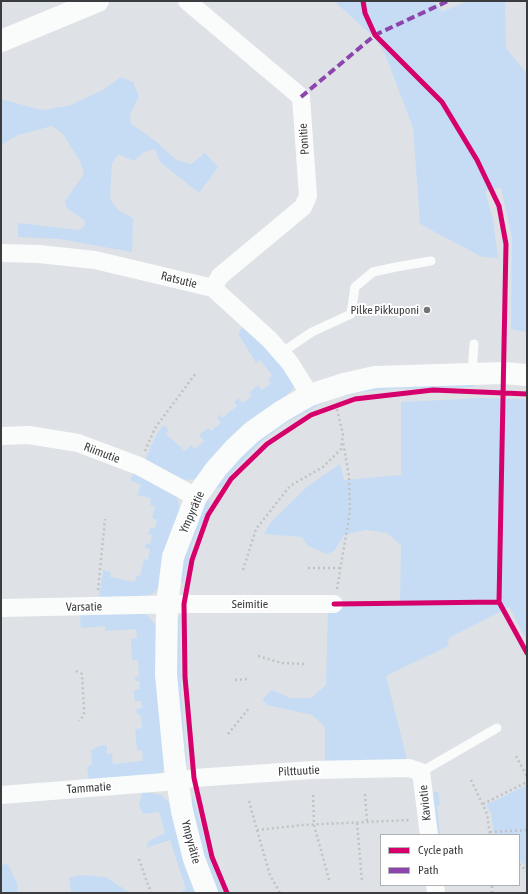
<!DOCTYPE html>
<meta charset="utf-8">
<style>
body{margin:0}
#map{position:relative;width:528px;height:894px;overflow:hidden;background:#dee2e6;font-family:"Asap Condensed",sans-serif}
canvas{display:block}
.frame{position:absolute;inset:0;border:2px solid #3a3c3f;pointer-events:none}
.legend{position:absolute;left:380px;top:834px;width:140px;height:52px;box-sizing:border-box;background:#fff;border:1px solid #b0b1b2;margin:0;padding:5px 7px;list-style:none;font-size:12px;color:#3a3c3f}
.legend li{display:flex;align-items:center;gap:8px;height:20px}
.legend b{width:20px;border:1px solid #b0b1b2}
</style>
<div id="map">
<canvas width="528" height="894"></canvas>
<div class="frame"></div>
<ul class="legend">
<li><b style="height:5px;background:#d6006c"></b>Cycle path</li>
<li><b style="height:5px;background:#8e44ad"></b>Path</li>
</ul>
</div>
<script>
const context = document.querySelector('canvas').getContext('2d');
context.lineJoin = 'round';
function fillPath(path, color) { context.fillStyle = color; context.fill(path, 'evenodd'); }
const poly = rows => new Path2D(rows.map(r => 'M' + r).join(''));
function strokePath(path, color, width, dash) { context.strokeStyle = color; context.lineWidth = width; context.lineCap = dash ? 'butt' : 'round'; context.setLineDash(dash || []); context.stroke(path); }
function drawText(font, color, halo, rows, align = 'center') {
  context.font = font + ' "Asap Condensed",sans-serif'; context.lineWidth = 4; context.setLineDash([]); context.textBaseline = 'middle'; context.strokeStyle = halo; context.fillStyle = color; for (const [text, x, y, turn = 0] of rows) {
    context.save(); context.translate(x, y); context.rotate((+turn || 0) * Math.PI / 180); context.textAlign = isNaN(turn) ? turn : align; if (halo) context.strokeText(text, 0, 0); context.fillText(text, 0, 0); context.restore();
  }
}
fillPath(poly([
 [334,1,435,1,442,12,467,1,505,1,506,48,527,74,527,332,511,329,512,237,501,188,485,191,493,219,498,258,482,257,420,224,413,128,385,54,374,37],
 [121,77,133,82,139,96,130,115,131,124,157,142,176,160,191,164,205,153,218,167,199,193,160,162,155,149,144,152,134,161,118,154,112,164,110,199,117,209,133,218,132,252,59,239,18,237,18,223,79,230,84,227,85,221,66,207,65,201,84,174,81,163,63,134,52,126,18,135,1,145,1,99,41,110,68,106,103,90],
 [245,327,278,357,294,384,293,389,196,479,185,480,145,460,155,437,163,425,169,430,166,434,185,451,191,445,195,449,204,441,199,435,208,428,211,431,221,423,217,417,219,414,222,418,237,406,234,402,238,398,243,403,252,396,249,393,258,385,262,390,271,383,268,379,272,375,260,360,256,363,239,335,240,330],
 [477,383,473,387,390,389,362,392,334,398,362,387],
 [482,398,527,399,527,641,509,607,449,638,448,646,386,676,408,763,325,765,325,727,312,715,267,705,262,699,272,690,290,698,311,698,326,685,328,606,400,603,401,545,387,533,367,530,345,534,334,551,327,554,308,546,302,537,264,534,271,522,308,486,340,464,344,480,401,475,401,402],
 [321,399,321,404,286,423,261,442,228,477,222,487,212,490,256,438],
 [134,473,171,492,177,497,181,513,158,588,155,592,150,595,138,596,99,597,103,570,111,572,110,577,135,582,137,575,140,576,144,559,148,560,150,549,145,548,146,543,150,544,152,535,148,534,150,528,155,528,157,520,152,518,155,506,150,505,151,498,137,495,141,485,130,480],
 [208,497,210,505,192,545,183,584,179,577,186,544],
 [138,611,146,614,156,625,164,768,161,774,89,780,87,768,92,763,91,750,99,746,107,745,107,754,112,753,113,764,143,761,142,750,137,751,135,729,142,728,140,714,137,714,136,709,142,708,141,701,135,701,134,690,140,689,139,681,135,681,135,677,139,676,138,660,132,660,131,639,137,638,136,629,105,631,105,626,81,628,80,621,81,613],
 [180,615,181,689,187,763,182,757,180,747,174,622],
 [527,785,527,868,519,859,519,835,494,835,491,813,486,805],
 [434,792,438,792,440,805,437,806,440,835,436,835,431,799],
 [142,793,151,793,161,795,171,804,198,893,183,893,182,891,186,889,170,840,146,848,149,841,165,833,159,812,143,814,139,804],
 [193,796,208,852,223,893,217,893,202,853,190,803],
 [8,864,18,885,17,893,1,893,1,865],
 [80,875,106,877,130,893,71,893,69,878]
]), '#c6dcf4');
strokePath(poly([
 [145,451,155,428,196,373],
 [308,568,341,568],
 [243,570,256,529,290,486,323,467,341,449,343,434,336,406],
 [337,589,350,511,349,476,343,442],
 [98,590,105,519],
 [258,656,282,663,307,664],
 [76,671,82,674,84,707,84,715,79,721],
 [235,680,248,679],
 [228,734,250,707],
 [516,756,527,776],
 [471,780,487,814,490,835],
 [365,794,367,822],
 [313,795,314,825,330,883],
 [249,801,257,830,302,825,410,820],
 [483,804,527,782],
 [357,823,362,881],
 [257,830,270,875,280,893],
 [490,832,527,830],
 [139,859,151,893],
 [519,864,527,871],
 [492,893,492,885]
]), '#c1c2c3', 2.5, [2, 3]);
strokePath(poly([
 [281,353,312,332,351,314,355,287,373,272,396,267,431,261],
 [472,374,474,344],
 [421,772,497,728]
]), '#fafbfb', 9);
strokePath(poly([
 [187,1,301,97,308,196,303,207,220,276,213,288],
 [1,253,39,254,95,260,213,288,270,340,290,363,310,395],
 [1,436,29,435,78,443,139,466,196,497],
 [1,608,184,604,334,604],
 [1,795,177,781,194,778,312,770,409,768,421,772,429,835],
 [435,885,436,893]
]), '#fafbfb', 18);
strokePath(poly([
 [1,41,98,1],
 [207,893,194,859,182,811,175,767,166,675,167,605,173,557,196,497,216,469,234,449,252,432,282,411,310,395,344,384,375,377,503,373,527,375]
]), '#fafbfb', 22);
strokePath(poly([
 [301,97,375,35,448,1]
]), '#8e44ad', 4, [8, 4]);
strokePath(poly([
 [363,1,365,13,375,35,442,102,477,160,499,206,506,244,499,602,527,653],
 [334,604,499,602],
 [227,893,212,857,194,778,185,677,184,604,192,560,208,515,231,479,267,444,311,415,355,399,433,390,527,394]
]), '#d6006c', 5);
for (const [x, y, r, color] of [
 [427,310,4,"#737679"]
]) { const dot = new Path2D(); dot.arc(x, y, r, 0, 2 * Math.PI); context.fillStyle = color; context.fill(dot); strokePath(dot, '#fff', 1.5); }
drawText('12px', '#3a3c3f', '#fff', [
 ["Ponitie",304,139,-94],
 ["Ratsutie",179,280,14],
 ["Riimutie",102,453,21],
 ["Ympyrätie",192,512,-66],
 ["Seimitie",250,604],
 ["Varsatie",84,607,-1],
 ["Pilttuutie",299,771,-3],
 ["Tammatie",89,788,-4],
 ["Kaviotie",425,803,-96],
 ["Ympyrätie",191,842,75]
]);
drawText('12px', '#3a3c3f', '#fff', [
 ["Pilke Pikkuponi",419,310]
], 'right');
</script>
